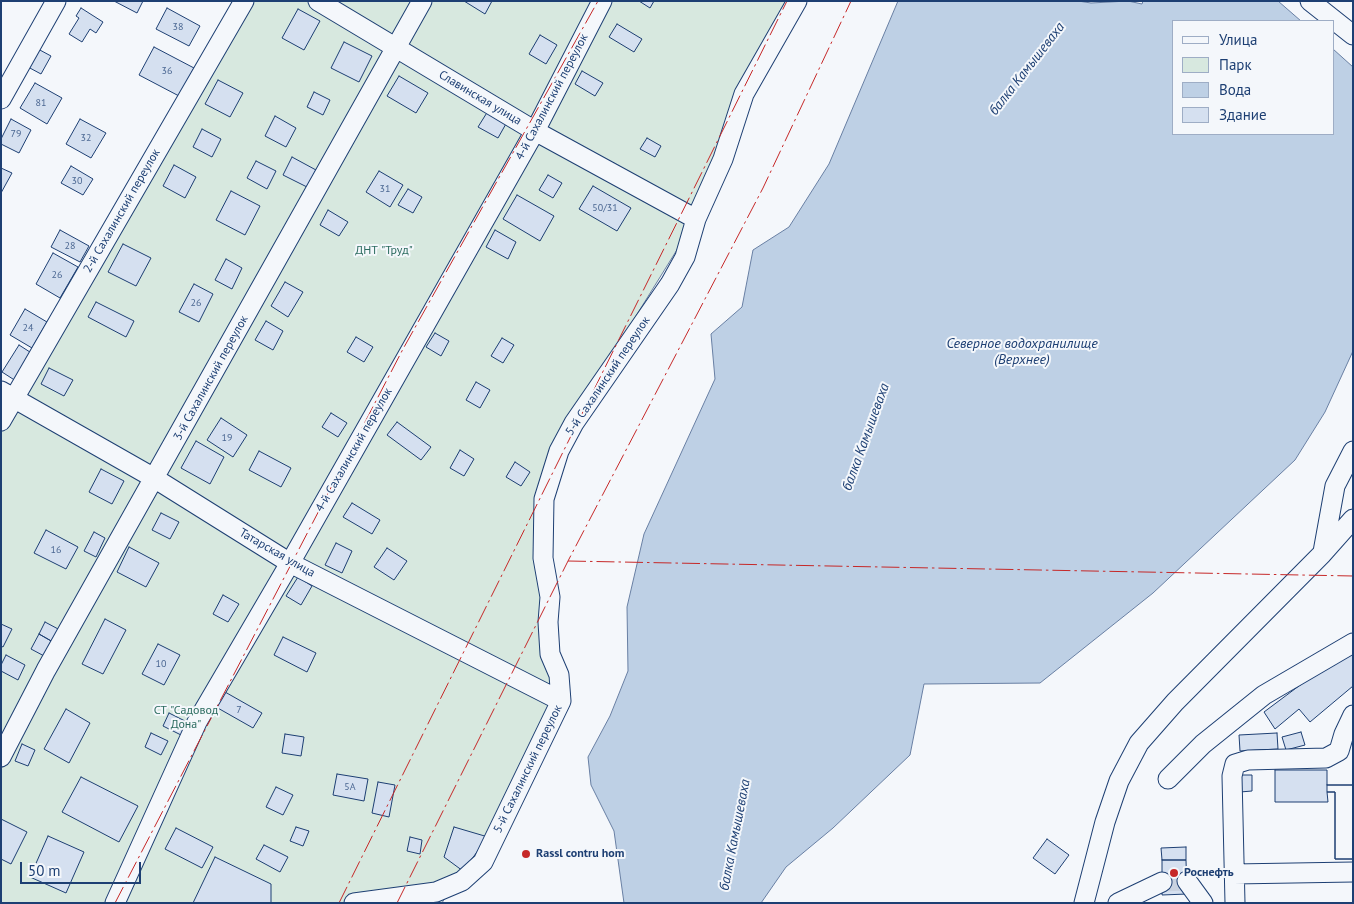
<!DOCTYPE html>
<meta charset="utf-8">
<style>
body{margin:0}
#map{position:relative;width:1354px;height:904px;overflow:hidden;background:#f4f7fb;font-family:"PT Sans",sans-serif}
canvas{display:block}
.frame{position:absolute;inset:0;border:2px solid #1d3f73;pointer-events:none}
.legend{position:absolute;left:1172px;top:20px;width:162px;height:115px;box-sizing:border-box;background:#f4f7fb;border:1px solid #9eadc5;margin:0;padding:6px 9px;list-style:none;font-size:15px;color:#1d3f73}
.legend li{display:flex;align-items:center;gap:10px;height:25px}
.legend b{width:25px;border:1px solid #9eadc5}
.scale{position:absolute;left:20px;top:862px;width:121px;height:22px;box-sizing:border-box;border:2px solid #1d3f73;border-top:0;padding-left:6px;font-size:15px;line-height:18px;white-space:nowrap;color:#1d3f73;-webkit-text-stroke:4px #f4f7fb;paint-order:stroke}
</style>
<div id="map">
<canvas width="1354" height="904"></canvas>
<div class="frame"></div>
<ul class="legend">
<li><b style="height:6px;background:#f4f7fb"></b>Улица</li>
<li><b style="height:14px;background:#d7e8df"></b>Парк</li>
<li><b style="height:14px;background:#bed0e5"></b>Вода</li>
<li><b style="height:14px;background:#d5e0f0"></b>Здание</li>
</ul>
<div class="scale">50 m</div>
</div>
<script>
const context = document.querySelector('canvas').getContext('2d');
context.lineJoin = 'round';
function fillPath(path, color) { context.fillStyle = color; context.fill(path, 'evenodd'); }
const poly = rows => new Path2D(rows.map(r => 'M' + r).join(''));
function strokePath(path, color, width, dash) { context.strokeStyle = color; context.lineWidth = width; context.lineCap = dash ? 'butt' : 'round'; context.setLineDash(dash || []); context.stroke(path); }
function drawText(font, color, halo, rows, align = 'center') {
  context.font = font + ' "PT Sans",sans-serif'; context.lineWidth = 4; context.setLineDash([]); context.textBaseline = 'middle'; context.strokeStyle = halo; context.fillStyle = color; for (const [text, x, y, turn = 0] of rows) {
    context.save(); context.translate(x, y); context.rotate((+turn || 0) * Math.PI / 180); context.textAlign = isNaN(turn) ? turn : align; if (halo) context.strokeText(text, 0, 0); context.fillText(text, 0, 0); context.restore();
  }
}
const green = poly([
 [239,1,794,1,688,232,546,461,552,697,491,840,447,894,442,903,1,903,1,396,12,402,239,1]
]);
fillPath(green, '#d7e8df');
strokePath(green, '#687fa3', 1);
const water = poly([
 [898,1,1078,1,1091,3,1128,1,1142,4,1143,1,1278,1,1301,21,1173,21,1173,134,1333,134,1333,49,1353,67,1353,351,1325,412,1295,460,1153,593,1040,683,924,684,910,755,833,828,786,867,761,903,624,903,614,831,591,785,588,757,610,716,628,671,627,607,644,534,715,379,711,334,742,307,753,250,789,227,829,164,898,1]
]);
fillPath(water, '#bed0e5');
strokePath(water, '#687fa3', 1);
const building = poly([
 [114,1,143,1,137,13,114,1],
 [464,1,492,1,485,14,464,1],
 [639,1,654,1,650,8,639,1],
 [81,8,103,22,96,33,90,29,82,42,69,34,79,18,76,16,81,8],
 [167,8,200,26,189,46,156,29,167,8],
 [298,9,320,21,304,50,282,38,298,9],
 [617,24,642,39,634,52,609,37,617,24],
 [540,35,557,45,546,64,529,54,540,35],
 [344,42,372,56,359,82,331,68,344,42],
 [154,47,194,68,179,96,139,75,154,47],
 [38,49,51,56,41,74,28,67,38,49],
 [582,71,603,83,595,96,575,84,582,71],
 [399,76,428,93,416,113,387,96,399,76],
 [218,80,243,93,230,117,205,104,218,80],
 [35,83,62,98,47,124,20,108,35,83],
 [314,92,330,100,323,115,307,107,314,92],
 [488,111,507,122,498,138,478,127,488,111],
 [275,116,296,128,286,147,265,136,275,116],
 [11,119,31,130,19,153,1,144,1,139,11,119],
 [80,119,106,133,91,158,66,144,80,119],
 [202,129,221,139,212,157,193,147,202,129],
 [647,138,661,146,655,157,640,149,647,138],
 [292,157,316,170,307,187,283,175,292,157],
 [256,161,276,171,267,189,247,178,256,161],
 [174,165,196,177,185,198,163,186,174,165],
 [71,166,93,179,83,195,61,183,71,166],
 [1,168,12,173,1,193,1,168],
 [379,171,403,185,390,207,366,192,379,171],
 [548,175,562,183,553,198,539,190,548,175],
 [593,186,631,208,617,231,579,209,593,186],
 [408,189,422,197,413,213,398,205,408,189],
 [231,191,260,206,245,235,216,220,231,191],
 [517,195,554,216,540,241,503,219,517,195],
 [328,210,348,222,339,236,320,225,328,210],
 [60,230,89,246,80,262,51,247,60,230],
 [495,230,516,242,508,259,486,247,495,230],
 [123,244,151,258,136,286,108,272,123,244],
 [53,253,78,267,60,298,36,284,53,253],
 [226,259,242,268,232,289,215,280,226,259],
 [285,282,303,292,288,317,271,306,285,282],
 [194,284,213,294,199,322,179,312,194,284],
 [96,302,134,321,126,337,88,317,96,302],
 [25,309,47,322,32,348,10,335,25,309],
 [266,321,283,331,273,350,255,340,266,321],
 [435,333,449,341,441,356,426,347,435,333],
 [356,337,373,347,364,362,347,352,356,337],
 [502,338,514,345,503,363,491,356,502,338],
 [19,345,33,354,16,381,2,372,19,345],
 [49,368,73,380,64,396,41,384,49,368],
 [476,382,490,390,480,408,466,400,476,382],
 [331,413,347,423,338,437,322,427,331,413],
 [221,418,247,435,233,457,207,440,221,418],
 [397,422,431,447,421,460,387,435,397,422],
 [196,441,224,457,210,484,181,468,196,441],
 [460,450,474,459,464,476,450,468,460,450],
 [259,451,291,468,281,487,249,470,259,451],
 [515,462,530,472,521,486,506,477,515,462],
 [101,469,124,481,112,504,89,492,101,469],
 [352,503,380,520,372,534,343,517,352,503],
 [161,513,179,522,170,539,152,530,161,513],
 [46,530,78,547,66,569,34,553,46,530],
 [94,532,105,538,96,557,84,551,94,532],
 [336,543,352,551,342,573,325,565,336,543],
 [129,547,159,563,146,587,117,572,129,547],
 [387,548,407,561,394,580,374,567,387,548],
 [298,577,312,586,301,605,286,596,298,577],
 [223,595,239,604,228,622,213,614,223,595],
 [105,619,126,630,103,674,82,664,105,619],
 [45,622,60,630,53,642,39,634,45,622],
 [1,624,12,629,3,647,1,646,1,624],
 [39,634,53,642,46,657,31,649,39,634],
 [283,637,316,653,307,672,274,655,283,637],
 [158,644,180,655,164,685,142,674,158,644],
 [1353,651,1353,686,1310,722,1299,709,1275,729,1264,712,1339,656,1353,651],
 [6,655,25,665,18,680,1,671,1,665,6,655],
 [225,692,262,713,253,728,216,707,225,692],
 [66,709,90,723,69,763,44,749,66,709],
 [169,713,187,722,181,735,163,726,169,713],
 [1301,732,1305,745,1286,750,1282,737,1301,732],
 [151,733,168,741,161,755,145,747,151,733],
 [1277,733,1278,749,1240,751,1239,735,1277,733],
 [285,734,304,737,301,756,282,753,285,734],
 [22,744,35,750,28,766,15,761,22,744],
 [1275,770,1327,770,1327,785,1353,785,1353,859,1335,859,1335,792,1327,792,1328,802,1275,802,1275,770],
 [337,774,368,779,364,801,333,795,337,774],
 [1240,775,1252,775,1252,791,1240,792,1240,775],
 [81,777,138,806,119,842,62,812,81,777],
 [378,782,395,785,389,817,372,813,378,782],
 [1327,785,1353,785,1353,859,1335,859,1335,792,1327,792,1327,785],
 [276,787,293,795,283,815,266,807,276,787],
 [1,819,27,832,11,864,1,859,1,819],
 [296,827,309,831,303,846,290,841,296,827],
 [454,827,488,837,463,871,444,857,454,827],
 [176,828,213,847,202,868,165,849,176,828],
 [48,836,84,852,66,893,30,877,48,836],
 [410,837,422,840,420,854,407,851,410,837],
 [1047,839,1069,855,1055,874,1033,858,1047,839],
 [264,845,288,857,280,872,256,859,264,845],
 [1186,847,1186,860,1162,860,1161,848,1186,847],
 [215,857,271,884,271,903,193,903,215,857],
 [1162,860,1186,860,1187,894,1162,895,1162,860]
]);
fillPath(building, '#d5e0f0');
strokePath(building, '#1d3f73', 1);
strokePath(poly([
 [1162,882,1187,881]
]), '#c9d2e0', 19, [19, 9]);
const minor = poly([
 [318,1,535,131,696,219],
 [1310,1,1353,35],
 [1,99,56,1],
 [1,391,154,478,290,563,561,701],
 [1,421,244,1],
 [1323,552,1335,486,1353,451],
 [1,757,46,670,422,1],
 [1168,779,1203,744,1264,695,1353,643],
 [1234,874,1353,872],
 [1187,881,1203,903],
 [115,903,197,722,290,563,535,131,602,1],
 [354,903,436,892,462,881,483,862,561,701,559,675,550,654,548,622,550,597,543,558,544,499,559,451,574,423,670,284,685,257,696,219,723,159,744,94,797,1],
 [1084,903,1105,822,1119,781,1139,743,1175,702,1322,554,1353,519],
 [1118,903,1162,882],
 [1235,903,1232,776,1235,764,1248,760,1326,758,1339,751,1344,734,1353,715]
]);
strokePath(minor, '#1d3f73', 21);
strokePath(minor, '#f4f7fb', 19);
strokePath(poly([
 [568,561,1353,576],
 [115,903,403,349,598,1],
 [339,903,787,1],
 [397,903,568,561,763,188,851,1]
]), '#c62828', 1, [18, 4, 2.5, 4]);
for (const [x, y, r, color] of [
 [526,854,5,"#c62828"],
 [1174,873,5,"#c62828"]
]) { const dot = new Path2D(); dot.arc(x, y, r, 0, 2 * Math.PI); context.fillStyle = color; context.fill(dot); strokePath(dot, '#f4f7fb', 2); }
drawText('10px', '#4b6792', null, [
 ["38",178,27],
 ["36",167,71],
 ["81",41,103],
 ["79",16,134],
 ["32",86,138],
 ["30",77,181],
 ["31",385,189],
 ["50/31",605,208],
 ["28",70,246],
 ["26",57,275],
 ["26",196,303],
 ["24",28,328],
 ["19",227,438],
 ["16",56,550],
 ["10",161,664],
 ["7",239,710],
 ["5А",350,787]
]);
drawText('12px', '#1d3f73', '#f4f7fb', [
 ["4-й Сахалинский переулок",552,97,-62],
 ["Славинская улица",480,98,31],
 ["2-й Сахалинский переулок",122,211,-60],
 ["5-й Сахалинский переулок",608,376,-56],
 ["3-й Сахалинский переулок",211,378,-61],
 ["4-й Сахалинский переулок",354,450,-60],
 ["Татарская улица",277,553,30],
 ["5-й Сахалинский переулок",528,769,-64]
]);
drawText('12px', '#2c6c60', '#f4f7fb', [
 ["ДНТ \"Труд\"",384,251],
 ["СТ \"Садовод",186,711],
 ["Дона\"",186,725]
]);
drawText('bold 12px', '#1d3f73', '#f4f7fb', [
 ["Rassl contru hom",536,854],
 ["Роснефть",1184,873]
], 'left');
drawText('italic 14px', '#1d3f73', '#f4f7fb', [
 ["балка Камышеваха",1027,69,-52],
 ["Северное водохранилище",1022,344],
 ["(Верхнее)",1022,360],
 ["балка Камышеваха",866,437,-70],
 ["балка Камышеваха",735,835,-79]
]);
</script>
